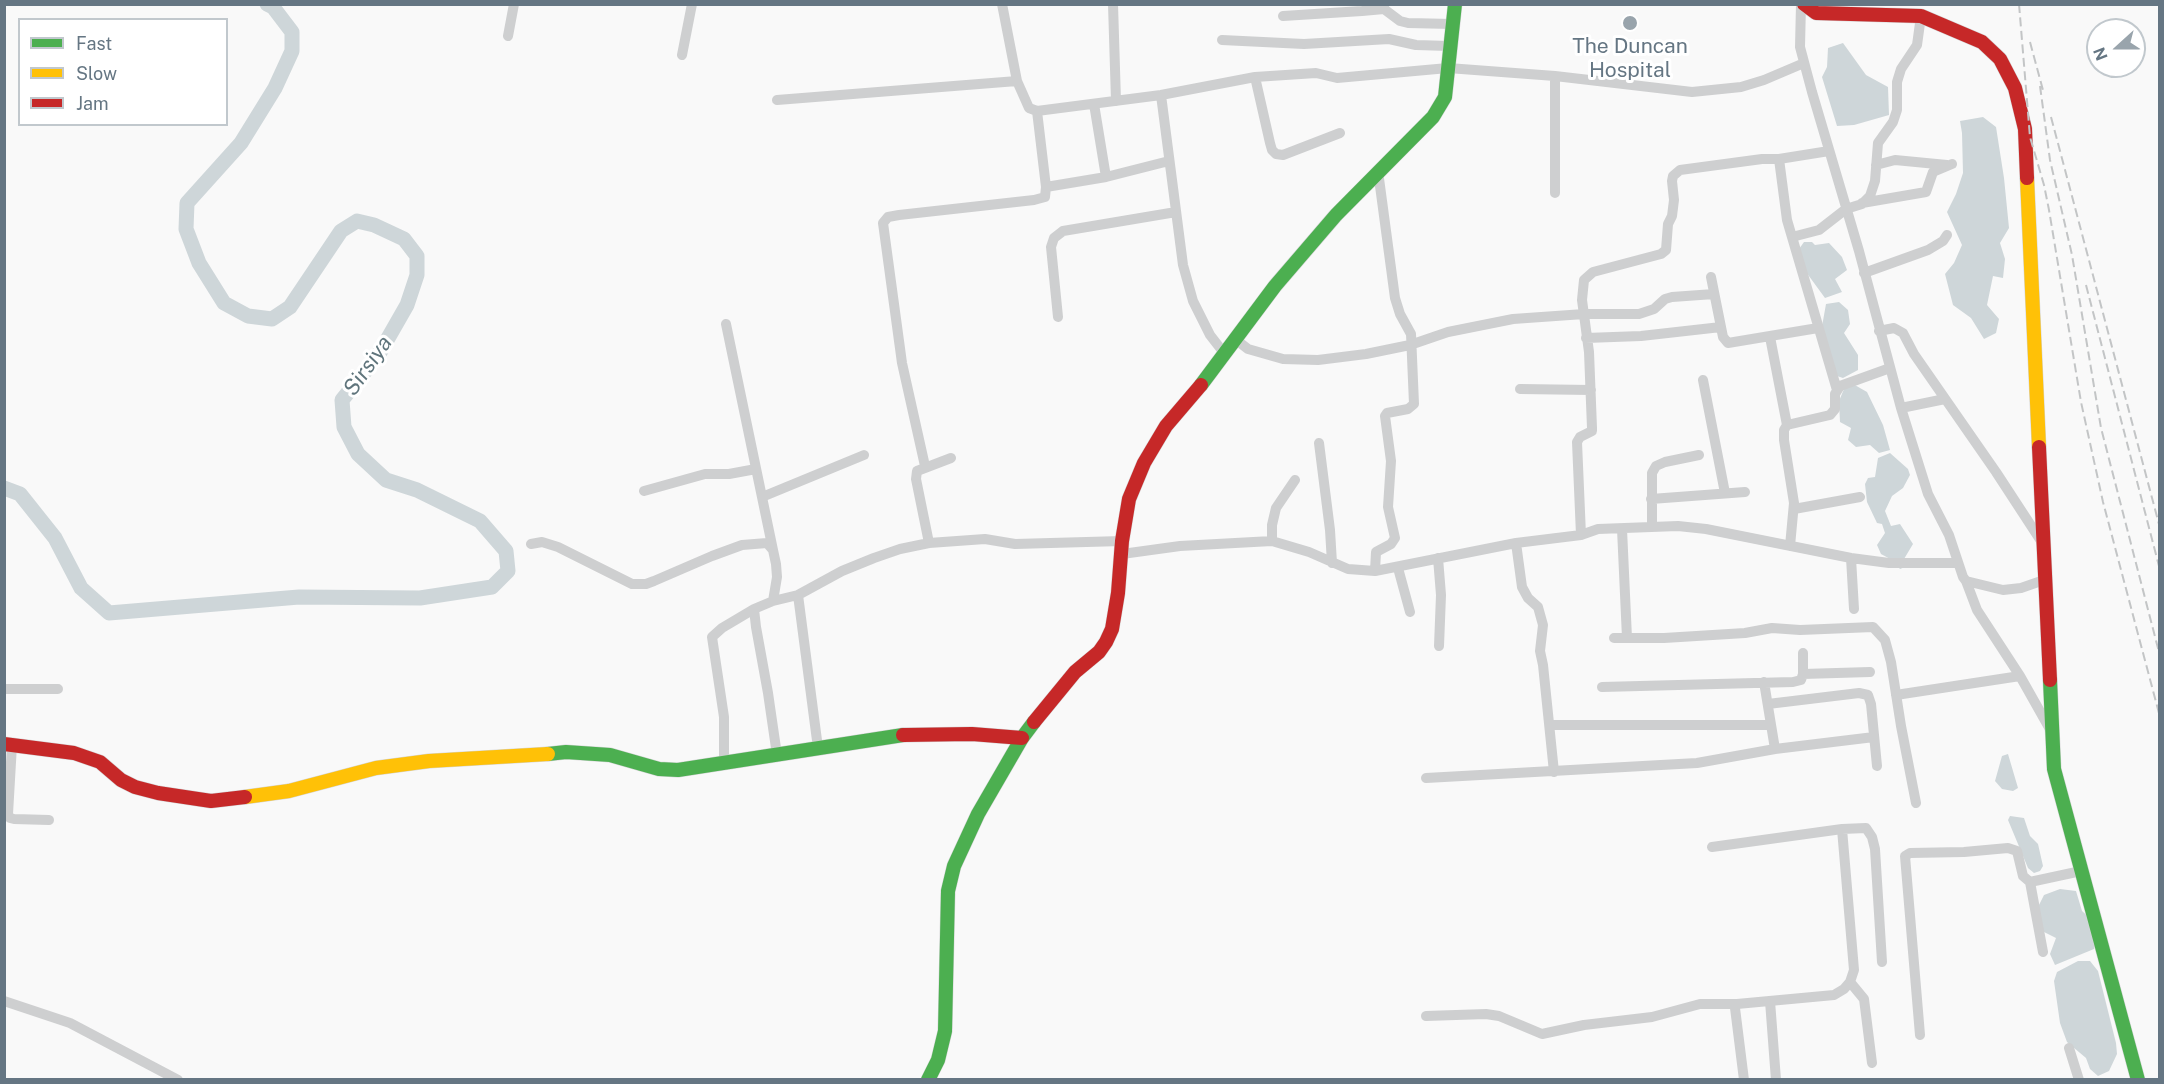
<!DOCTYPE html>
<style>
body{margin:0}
#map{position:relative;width:2164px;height:1084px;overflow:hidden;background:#f9f9f9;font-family:"Public Sans",sans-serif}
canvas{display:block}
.frame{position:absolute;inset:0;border:6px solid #657683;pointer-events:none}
.legend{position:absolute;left:18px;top:18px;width:210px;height:108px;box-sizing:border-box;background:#fff;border:2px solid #c1c8cd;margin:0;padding:8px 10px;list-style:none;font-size:18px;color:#657683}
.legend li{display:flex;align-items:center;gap:12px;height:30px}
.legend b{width:30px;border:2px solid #c1c8cd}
.north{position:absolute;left:2086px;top:18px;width:60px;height:60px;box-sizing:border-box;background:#fff;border:2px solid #c1c8cd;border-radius:50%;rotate:249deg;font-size:16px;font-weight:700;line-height:24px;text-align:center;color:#657683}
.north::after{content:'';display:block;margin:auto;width:21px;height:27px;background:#99a4ac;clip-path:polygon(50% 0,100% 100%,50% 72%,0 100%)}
</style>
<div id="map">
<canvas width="2164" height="1084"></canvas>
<div class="frame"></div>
<ul class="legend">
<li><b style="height:8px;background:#4caf50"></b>Fast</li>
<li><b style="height:8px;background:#ffc107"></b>Slow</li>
<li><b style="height:8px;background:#c62828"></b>Jam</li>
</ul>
<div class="north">N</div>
</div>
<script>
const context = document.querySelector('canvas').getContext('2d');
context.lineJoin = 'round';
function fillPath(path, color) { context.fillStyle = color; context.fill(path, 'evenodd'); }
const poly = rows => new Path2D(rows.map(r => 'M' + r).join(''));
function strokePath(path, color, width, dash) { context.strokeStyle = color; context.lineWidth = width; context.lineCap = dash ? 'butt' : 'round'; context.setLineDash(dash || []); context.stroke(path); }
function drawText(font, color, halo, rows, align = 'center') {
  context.font = font + ' "Public Sans",sans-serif'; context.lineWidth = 6; context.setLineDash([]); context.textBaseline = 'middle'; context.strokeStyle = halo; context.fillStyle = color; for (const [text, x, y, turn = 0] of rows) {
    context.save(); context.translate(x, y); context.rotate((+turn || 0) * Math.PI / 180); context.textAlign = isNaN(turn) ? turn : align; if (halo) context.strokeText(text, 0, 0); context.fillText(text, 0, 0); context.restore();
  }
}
fillPath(poly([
 [1843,43,1866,75,1888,87,1889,115,1854,125,1837,126,1822,77,1827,67,1828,48],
 [1983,117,1996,127,2004,178,2009,228,2000,243,2005,259,2003,278,1993,276,1987,305,1999,319,1996,333,1984,339,1971,318,1953,305,1945,274,1954,263,1962,245,1947,212,1956,194,1963,173,1962,133,1960,121],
 [1804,242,1812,242,1815,245,1829,243,1842,257,1847,270,1835,279,1842,292,1825,298,1806,272,1799,249],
 [1839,302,1848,310,1850,324,1844,333,1858,355,1858,370,1843,378,1828,373,1821,332,1826,304],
 [1853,384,1867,392,1883,425,1890,450,1879,453,1870,445,1856,447,1848,440,1851,428,1840,422,1839,401,1844,389],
 [1890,453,1908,469,1910,475,1903,488,1892,496,1885,511,1891,526,1900,524,1913,544,1904,559,1905,567,1900,569,1892,560,1881,554,1877,545,1885,533,1882,524,1877,523,1867,502,1865,484,1868,478,1875,477,1878,458],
 [2008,754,2018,788,2013,791,2002,789,1995,781,2002,756],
 [2010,816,2024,818,2030,836,2038,844,2043,866,2040,871,2034,873,2028,868,2008,820],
 [2060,889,2076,891,2082,911,2091,919,2097,938,2094,949,2055,965,2050,954,2056,938,2042,931,2037,909,2044,895],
 [2078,961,2090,961,2098,971,2116,1043,2117,1054,2109,1071,2098,1076,2090,1069,2086,1058,2067,1042,2060,1023,2054,981,2057,972]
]), '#ced6d9');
strokePath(poly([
 [4,488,20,494,55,538,81,588,109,613,299,597,420,598,492,587,508,571,506,551,480,521,417,490,386,480,358,454,344,427,342,400,379,354,407,305,417,275,417,256,404,239,374,225,357,221,341,231,290,307,272,319,248,316,224,303,199,263,186,229,187,203,241,143,275,88,292,51,292,32,273,7,267,4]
]), '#ced6d9', 15);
const fast = poly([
 [1201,385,1275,286,1336,215,1433,117,1445,97,1455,4],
 [2050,680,2054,769,2138,1080],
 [548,754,566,752,610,755,659,769,678,770,903,735],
 [928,1080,938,1060,945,1031,948,891,954,866,978,814,1022,738,1034,722]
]);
const slow = poly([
 [2027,178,2039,447],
 [245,797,289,791,376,768,429,761,548,754]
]);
const jam = poly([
 [1804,4,1816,13,1921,16,1982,42,2000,59,2015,88,2025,129,2027,178],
 [2039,447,2050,680],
 [1034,722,1075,672,1099,652,1106,642,1112,629,1118,593,1122,541,1129,499,1144,463,1166,426,1201,385],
 [903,735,972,734,1022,738],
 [4,744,74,753,100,762,121,780,135,787,158,793,211,801,245,797]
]);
strokePath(fast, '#d5d6d7', 15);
strokePath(slow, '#d5d6d7', 15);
strokePath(jam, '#d5d6d7', 15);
strokePath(poly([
 [1002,4,1017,81,1029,108,1037,111,1161,95,1255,77,1316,73,1337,78,1448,68,1555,76,1692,92,1741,87,1764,80,1804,63],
 [1113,4,1116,101],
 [1801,4,1800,47,1812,92,1859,251,1901,408,1928,494,1949,535,1963,577,1966,581,2003,590,2021,588,2044,580],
 [1384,9,1400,21,1408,23,1452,24],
 [1283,16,1362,11,1384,9,1384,4],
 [508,36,514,4],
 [1222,40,1304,44,1389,39,1416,45,1449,46],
 [682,55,692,4],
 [1255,77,1270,143,1272,150,1276,154,1283,155,1340,133],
 [1161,95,1183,265,1193,301,1210,335,1224,353],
 [777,100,1017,81],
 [1094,104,1106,177],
 [1779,159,1787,220,1837,390],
 [1876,165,1895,160,1947,165],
 [1046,187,1106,177,1169,161],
 [1555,193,1555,76],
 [1862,203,1926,192,1933,172,1952,164],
 [1792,237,1819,230,1846,209,1862,204,1870,196,1875,181,1878,143,1893,122,1897,110,1897,82,1901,69,1917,45,1921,16],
 [1864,273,1928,250,1943,241,1947,235],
 [1711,277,1723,337,1728,343,1818,328],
 [1058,317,1051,247,1054,238,1063,231,1176,212],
 [726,324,773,550],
 [1879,331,1894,328,1903,333,1914,354,1996,472,2043,544],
 [1770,337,1787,425],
 [1586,338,1641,336,1721,327],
 [1235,339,1248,349,1283,359,1318,360,1366,354,1410,345,1448,332,1513,319,1584,314,1639,314,1654,309,1665,299,1672,297,1714,294],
 [1703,380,1725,493],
 [1520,389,1591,390],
 [1901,408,1945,399],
 [1319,443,1330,530,1332,563],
 [925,466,902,363,883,223,888,217,899,215,1034,200,1045,197,1046,187,1037,111],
 [644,491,705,474,729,474,756,469],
 [762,497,864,455],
 [1651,499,1745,492],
 [1794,509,1860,497],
 [1652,526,1652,473,1656,466,1665,462,1699,455],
 [1622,529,1627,638],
 [1581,535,1577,442,1580,437,1592,431,1592,428,1589,352,1582,300,1584,280,1593,272,1661,254,1666,250,1668,224,1672,216,1674,200,1672,181,1673,176,1680,170,1762,159,1779,159,1829,151],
 [1272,541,1272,525,1276,508,1295,480],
 [929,543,916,479,917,471,951,458],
 [1516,543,1522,587,1528,598,1538,607,1543,625,1540,651,1543,665,1554,772],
 [531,544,542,542,558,547,632,584,646,584,654,581,712,556,742,545,767,543,773,550,776,564,777,577,773,601],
 [1790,546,1794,503,1784,440,1784,430,1787,425,1830,415,1835,409,1835,394,1840,386,1890,368],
 [1122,554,1180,546,1272,541,1309,552,1348,569,1375,571,1516,543,1581,535,1598,529,1678,526,1706,529,1851,558,1889,563,1958,563],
 [1438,558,1441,595,1439,646],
 [1851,558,1854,609],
 [1398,568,1410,612],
 [1375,571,1376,552,1391,544,1395,538,1388,507,1391,461,1385,416,1387,413,1408,409,1414,404,1411,334,1400,314,1395,298,1378,171],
 [1966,581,1977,610,2020,676,2051,731],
 [798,595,818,748],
 [1614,638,1664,638,1745,633,1772,628,1800,630,1873,627,1885,640,1891,662,1901,726,1916,803],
 [1803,674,1870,672],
 [1764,682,1775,749],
 [1602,687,1793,682,1801,680,1803,674,1803,653],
 [4,689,58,689],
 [1896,695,2020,676],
 [1768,704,1859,693,1868,695,1871,704,1877,766],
 [1550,725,1771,725],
 [12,745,8,814,10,818,14,819,49,820],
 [777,755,768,693,756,627,754,609,773,601,798,595,842,571,874,558,900,549,929,543,985,539,1015,544,1122,541],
 [724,763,724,717,712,637,722,628,754,609],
 [1426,778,1697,763,1775,749,1874,737],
 [1712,847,1842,829,1866,828,1872,837,1875,849,1882,962],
 [2030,882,2043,952],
 [1850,982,1864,999,1872,1063],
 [4,1001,70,1023,178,1080],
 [1770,1001,1776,1080],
 [1426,1016,1486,1014,1499,1016,1542,1034,1584,1025,1652,1017,1700,1004,1737,1004],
 [1920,1035,1905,856,1910,853,1964,852,2008,848,2017,851,2023,876,2030,882,2081,871],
 [2069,1048,2079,1080],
 [1744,1080,1735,1008,1737,1004,1834,995,1844,989,1850,982,1854,970,1842,829]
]), '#cecfd0', 10);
strokePath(fast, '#4caf50', 14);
strokePath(slow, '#ffc107', 14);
strokePath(jam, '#c62828', 14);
strokePath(poly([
 [2019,4,2030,137,2044,185,2049,210,2081,402,2103,502,2160,717],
 [2030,42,2044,94],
 [2040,86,2050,160,2072,255,2101,428,2160,656],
 [2051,117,2160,528],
 [2086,285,2160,570]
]), '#c3c5c6', 2, [9, 4.5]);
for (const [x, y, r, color] of [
 [1630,23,8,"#99a4ac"]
]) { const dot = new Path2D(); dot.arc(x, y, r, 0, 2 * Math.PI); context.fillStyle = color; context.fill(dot); strokePath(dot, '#fff', 2); }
drawText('21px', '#657683', '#fff', [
 ["The Duncan",1630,47],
 ["Hospital",1630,71]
]);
drawText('italic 22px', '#60757c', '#fff', [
 ["Sirsiya",368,366,-55]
]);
</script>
